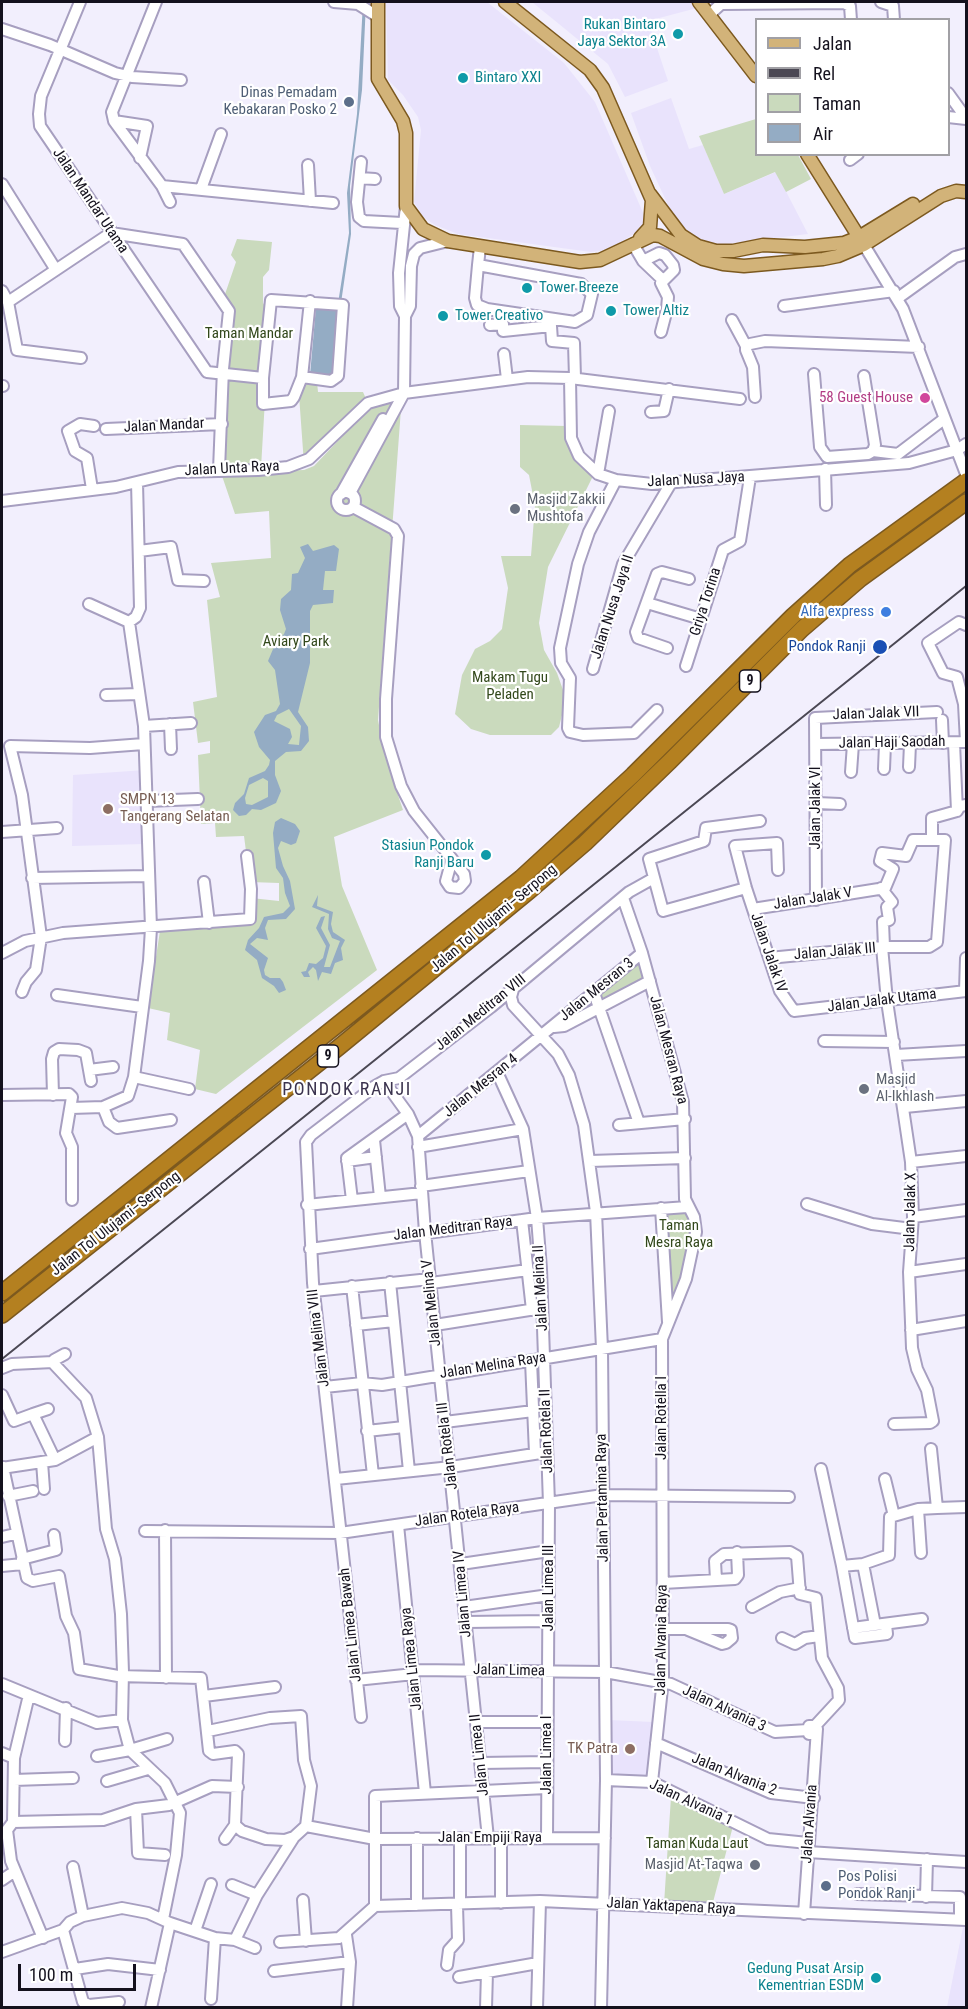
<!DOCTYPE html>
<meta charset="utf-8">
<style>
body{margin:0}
#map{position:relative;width:968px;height:2009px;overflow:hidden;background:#f2effd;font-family:"Roboto Condensed",sans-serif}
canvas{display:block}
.frame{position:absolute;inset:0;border:3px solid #14111d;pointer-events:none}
.legend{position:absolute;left:755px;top:18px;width:195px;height:138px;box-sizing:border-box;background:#fff;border:2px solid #a1a0a5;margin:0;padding:8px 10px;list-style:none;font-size:18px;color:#14111d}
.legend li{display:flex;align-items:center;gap:12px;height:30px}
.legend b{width:30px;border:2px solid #a1a0a5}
.scale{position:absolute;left:18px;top:1964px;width:118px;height:27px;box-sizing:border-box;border:3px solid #14111d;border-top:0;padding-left:8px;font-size:18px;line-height:21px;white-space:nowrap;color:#14111d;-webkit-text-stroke:4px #fff;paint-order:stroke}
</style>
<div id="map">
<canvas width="968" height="2009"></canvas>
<div class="frame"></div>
<ul class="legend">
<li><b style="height:8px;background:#d2b379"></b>Jalan</li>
<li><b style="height:8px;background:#4b4854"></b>Rel</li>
<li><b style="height:16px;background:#cadabd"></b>Taman</li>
<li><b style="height:16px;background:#94acc4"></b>Air</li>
</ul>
<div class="scale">100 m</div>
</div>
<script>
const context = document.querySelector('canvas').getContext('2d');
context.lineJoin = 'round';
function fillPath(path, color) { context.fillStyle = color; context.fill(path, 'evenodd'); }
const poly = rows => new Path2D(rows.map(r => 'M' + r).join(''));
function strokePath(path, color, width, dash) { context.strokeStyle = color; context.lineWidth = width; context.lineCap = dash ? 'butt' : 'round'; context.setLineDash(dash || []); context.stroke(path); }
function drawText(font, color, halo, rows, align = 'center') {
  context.font = font + ' "Roboto Condensed",sans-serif'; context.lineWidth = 4.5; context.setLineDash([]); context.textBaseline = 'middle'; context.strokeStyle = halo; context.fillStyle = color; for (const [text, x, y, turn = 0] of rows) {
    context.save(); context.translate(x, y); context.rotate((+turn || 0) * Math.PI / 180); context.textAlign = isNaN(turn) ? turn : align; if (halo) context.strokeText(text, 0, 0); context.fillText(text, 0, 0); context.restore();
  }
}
fillPath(poly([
 [386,2,487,2,564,63,595,102,644,215,645,227,608,250,591,252,458,234,435,225,423,217,414,202,421,130,418,117,403,95,388,80],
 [532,2,691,2,697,8,648,21,668,81,625,97,608,64],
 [671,98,689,149,703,145,724,194,776,172,808,234,710,246,684,232,675,220,650,166,631,113],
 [145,770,144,844,72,846,73,775],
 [609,1720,653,1722,648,1779,609,1776],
 [963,1927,966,1927,966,2007,947,2007]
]), '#e9e3fc');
fillPath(poly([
 [756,119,756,154,798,155,811,179,786,192,775,172,724,194,699,136],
 [237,239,272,242,269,270,263,277,263,303,270,314,261,468,221,472,226,376,223,300,236,262,231,255],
 [317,382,318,392,363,392,367,401,304,464,299,395,302,383],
 [402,395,378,720,385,756,403,810,334,837,342,886,377,970,216,1094,195,1089,200,1050,167,1040,170,1013,148,1008,160,931,249,924,251,898,279,901,279,883,250,882,244,836,216,837,215,823,201,824,198,755,210,753,210,741,198,743,193,702,217,697,207,600,220,597,211,563,271,558,269,511,235,514,221,473,304,470,314,466,374,403],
 [520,425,567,426,593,476,548,567,539,623,544,650,557,673,563,690,563,711,559,727,551,735,490,735,471,729,455,714,462,675,475,649,490,641,502,629,508,588,501,556,531,556,535,506,529,475,520,467],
 [642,956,648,980,600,1004,596,993],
 [661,1208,688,1209,696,1232,668,1325],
 [671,1797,733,1826,712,1906,664,1904]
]), '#cadabd');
fillPath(poly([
 [363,2,366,2,362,90,350,186,351,234,341,303,339,314,337,315,332,379,310,375,316,307,337,310,349,233,347,193,357,114],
 [308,544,313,551,334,545,339,549,336,571,325,571,323,590,334,590,333,603,313,605,310,611,310,663,298,712,308,727,309,741,301,751,286,752,275,761,275,775,281,791,276,803,261,810,252,809,246,815,239,816,233,810,235,803,244,794,249,778,265,771,269,765,270,760,259,747,254,732,265,715,276,711,280,704,275,670,268,661,276,642,284,634,286,629,280,610,281,599,291,590,292,574,298,573,305,558,300,547],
 [289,709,301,726,299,745,288,744,292,737,290,729,274,721,277,715],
 [263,778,268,781,268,797,252,805,246,804,245,798,249,785],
 [281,818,295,824,300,831,296,843,291,845,281,841,278,848,283,866,290,881,295,909,286,919,268,920,265,928,268,940,257,938,250,944,268,958,264,970,265,975,270,978,280,978,283,982,286,990,279,993,274,986,262,978,257,960,245,950,248,940,259,928,264,917,283,913,290,906,285,893,283,878,276,868,273,833,275,822],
 [318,895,317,906,333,912,331,924,333,932,345,940,341,948,343,960,335,963,331,974,322,972,318,981,316,970,313,967,308,972,310,977,304,977,301,972,306,971,309,963,316,964,323,958,326,946,316,928,321,917,325,916,321,928,330,945,324,967,330,967,340,941,332,938,328,929,329,914,312,907]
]), '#94acc4');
const minor = poly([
 [80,2,41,96,39,114,40,126,207,372,263,378,271,300,343,305,338,376,331,381,302,377],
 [156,2,112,112,114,121,162,186,170,202],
 [334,2,358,4,377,16],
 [881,2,893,6,894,20],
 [710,14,721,4,844,3,850,6,851,20],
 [2,29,50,45,115,73,132,77,181,80],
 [948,93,966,118],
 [948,117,966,119],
 [114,121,147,126,140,158],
 [850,160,858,154],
 [361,162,357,202,359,217,364,221,402,223],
 [308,165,310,201],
 [360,178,375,179],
 [2,184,56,270],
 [162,186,333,203],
 [201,189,221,134],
 [633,244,643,261,663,280],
 [864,245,903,309,966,474],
 [643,261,659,253,665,255,673,265,674,270,661,283,668,297,667,309,661,332],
 [478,265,581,284,592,294,587,315,575,322,487,309,477,305,475,298,478,265,480,247],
 [2,291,8,302,17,350,81,358],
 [898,298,955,257,966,254],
 [8,302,111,233,183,244,229,311,223,369,219,470],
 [784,306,894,291],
 [405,316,400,306,399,273,406,206],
 [732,320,746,346],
 [490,325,503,324,503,331,551,326,552,341,574,343,575,378],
 [504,354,507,379],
 [814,374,820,447,827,457,868,454,873,451,875,445,864,376],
 [263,378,263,404,291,401,294,397,302,377,310,301],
 [570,378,740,399],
 [2,386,3,386],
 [755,397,753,367,746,350,746,346,750,344,765,341,919,347],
 [651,412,664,411,669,389],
 [106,429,222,424],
 [873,451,898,454,944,419],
 [825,469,826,505],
 [598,474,609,411],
 [616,480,589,532,578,564,560,648,561,663,570,678,568,728,570,732,583,735,634,733,657,710],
 [92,489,87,458,75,451,68,431,80,424,94,426],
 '337 501a9 9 0 1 1 18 0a9 9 0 1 1-18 0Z',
 [350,493,404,393,405,316,410,306,411,266,414,254,420,248,448,241],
 [341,494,383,419],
 [2,501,116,487,178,472,258,470,288,467,309,459,368,403,404,393,528,377,570,378,571,438,579,456,598,474,616,480,652,484,909,463,957,450,966,444],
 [353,507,394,529,398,536,386,699,386,737,401,786,414,811,464,874,465,881,459,888,450,887,446,881,452,859],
 [139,551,171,547,178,580,204,581],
 [647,603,701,619],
 [89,604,129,622],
 [667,648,638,638,636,632,657,574,662,572,689,579],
 [686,666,723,550,740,541,750,477],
 [593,669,623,564,671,483],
 [106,695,139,694],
 [942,720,943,743],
 [170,724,171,749],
 [144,726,191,723],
 [954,743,957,811],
 [817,744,966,742,964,704,957,677,943,673,928,643,959,622,966,625],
 [909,767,910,744],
 [884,769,885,744],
 [851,772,853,744],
 [147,801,198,799],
 [817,803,840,804],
 [2,832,57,828],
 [932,840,932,818,957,811,960,806,966,805],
 [778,870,777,843,735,846,746,888,780,991,794,1011,966,991],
 [32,878,148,876],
 [204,882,209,923],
 [746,888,663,911,649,859,704,841,706,828,760,821],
 [881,888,892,902,887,907,889,920,883,922,884,947],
 [623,898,642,953,683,1102,685,1199,694,1217,696,1232,686,1279,662,1339,663,1679,652,1782],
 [816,900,815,718,937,712],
 [753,909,885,888,893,869,880,861,882,853,906,856,913,840,945,840,937,942,929,947,882,947,769,958],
 [882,947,887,1001,911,1162,913,1217,909,1272,912,1348,917,1369,927,1390,933,1421,930,1423,894,1424],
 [2,953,25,941,63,933,250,919,251,889,247,856],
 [514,986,511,997,513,1005,558,1054,569,1075,584,1125,596,1212,602,1349,606,1780,601,2008],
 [965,991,966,958],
 [22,992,26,982,36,970,41,937,22,795,10,746,90,748,144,744],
 [594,993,639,1123],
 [57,995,142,1007],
 [554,1027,564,1026,650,981],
 [824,1041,894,1042],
 [896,1055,966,1051],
 [89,1070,113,1067],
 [497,1072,523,1129,537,1218,541,1269,549,1504,547,1838],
 [134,1077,189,1089],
 [384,1081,408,1114,418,1136,425,1232,488,1838],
 [2,1095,69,1094,72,1097,66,1133,72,1147,72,1200],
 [53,1095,52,1059,54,1052,59,1049,78,1050,86,1053,91,1081],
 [103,1107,109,1122,117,1128,171,1120],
 [905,1107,966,1101],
 [71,1108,103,1107,128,1096,134,1077,149,961,151,928,144,726,129,622,136,617,140,608,137,482],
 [619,1125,685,1119],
 [418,1136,642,953],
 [374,1140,380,1197],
 [418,1147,523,1129],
 [347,1161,376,1157],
 [590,1161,685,1158],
 [911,1162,966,1156],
 [421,1186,529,1171],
 [352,1200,347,1158,408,1114],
 [807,1204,872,1224,912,1229],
 [307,1205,422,1193],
 [661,1208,668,1322],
 [913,1217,966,1210],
 [522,1220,532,1310],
 [310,1249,537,1218,687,1207],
 [909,1272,966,1264],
 [390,1282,409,1471],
 [431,1283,528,1270],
 [352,1286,373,1475],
 [314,1291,430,1279],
 [356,1325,394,1321],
 [435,1325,542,1308],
 [911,1330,966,1321],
 [65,1354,54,1360,54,1364,86,1398,98,1437,106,1529,115,1559,121,1614,123,1672,122,1720,130,1750,165,1783,180,1813,176,1855,163,1919],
 [531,1361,535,1453],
 [2,1368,12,1364,53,1362],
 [325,1387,362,1383,382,1385,662,1339],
 [2,1395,14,1421,33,1414,55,1460],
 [33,1414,48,1409],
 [445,1422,533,1411],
 [367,1431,404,1427],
 [931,1449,937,1508,966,1507],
 [42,1462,44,1489],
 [3,1467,27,1578,33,1581,59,1576,66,1616,74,1633,79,1669,118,1676,201,1678,209,1751,213,1754,235,1751,238,1754,235,1825,242,1831,266,1839,285,1840,294,1837],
 [2,1468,55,1460,98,1437],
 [821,1469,842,1566],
 [336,1479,451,1467,547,1452],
 [885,1479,894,1516],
 [8,1496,33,1491],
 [918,1509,921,1553],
 [398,1525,425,1793],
 [165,1530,166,1678],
 [145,1531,340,1533,603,1495,789,1497],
 [2,1537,15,1534],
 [22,1559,56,1550,54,1535],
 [461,1564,549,1551],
 [863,1564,875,1625,922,1619],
 [2,1566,23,1564],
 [716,1580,715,1561,724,1554,790,1552,797,1556,800,1594,816,1598,822,1658,838,1688,839,1700,815,1726],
 [663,1583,735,1579,738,1575,737,1552],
 [464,1607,549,1595],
 [752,1607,780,1592,800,1588],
 [466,1622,549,1621],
 [886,1624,887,1634,855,1638,842,1566,863,1564,889,1555,890,1517,918,1509,937,1508],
 [853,1628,875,1625],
 [664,1629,728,1629,731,1630,732,1638,726,1643,722,1644,688,1630],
 [782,1638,795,1644,805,1638,819,1636],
 [413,1670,605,1672,671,1684,775,1732,808,1730],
 [356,1680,414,1674],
 [2,1684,97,1723,122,1720],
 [29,1695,14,1758,13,1822,7,1830,11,1861,43,1938],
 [204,1696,275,1687],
 [361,1717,313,1283,306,1142,311,1135,375,1086,384,1081,399,1078,491,1007,629,892,654,878],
 [476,1722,546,1722],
 [208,1731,270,1718,301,1716,304,1760,311,1786,306,1826],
 [65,1741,66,1708],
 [656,1743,771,1793,814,1798],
 [2,1753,14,1758],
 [97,1756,130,1750,167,1739],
 [481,1763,547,1762],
 [14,1780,73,1778],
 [606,1780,652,1782,768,1839,808,1843],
 [107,1781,148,1769],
 [136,1809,138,1853,165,1855],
 [13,1822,103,1820,136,1809,169,1805,212,1786,238,1787],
 [225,1839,235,1825],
 [808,1852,966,1862],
 [73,1867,83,1916],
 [2,1880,15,1871],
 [232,1885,257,1895],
 [857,1894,960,1897,960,1919],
 [926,1897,927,1859],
 [303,1900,306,1941],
 [501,1903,501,1838],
 [460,1904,460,1838],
 [417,1905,417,1838],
 [375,1906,540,1901,966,1920],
 [375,1906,375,1796,547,1788],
 [804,1914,817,1729,815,1726,809,1726,809,1734,815,1733],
 [63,1930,83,2002,89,2005,119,2002],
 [195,1931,211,1884],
 [346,1935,350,1962,347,2008],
 [235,1940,255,1948],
 [280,1942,339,1938,375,1906],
 [2,1952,63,1930,70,1922,83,1916,122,1908,148,1913,170,1923,215,1938,235,1940,257,1895,294,1837,306,1826,375,1839,605,1838],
 [447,1965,449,1950,458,1940,457,1905],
 [75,1969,108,1964,160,1970],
 [274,1971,350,1962],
 [459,1977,538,1963],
 [211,1999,215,1938],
 [151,2008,170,1923],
 [486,2008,487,1972],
 [537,2008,540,1901]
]);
const major = poly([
 [378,2,378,79,403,121,406,133,406,206,423,229,448,241,580,262,600,260,653,235,660,236,703,259,723,264,744,266,823,259,838,256,864,245,941,196,956,191,966,192],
 [505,2,590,70,603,88,652,200,650,227,640,238],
 [699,2,756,76],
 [807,154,862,242],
 [650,194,681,235,698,246,716,251,733,251,763,245,805,247,844,243,859,237,913,204]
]);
const highway = poly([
 [2,1293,521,878,633,775,793,616,850,565,966,481],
 [2,1315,339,1047,529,891,585,843,670,761,802,629,860,579,966,502]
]);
strokePath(minor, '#a79fc0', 14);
strokePath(major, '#7c591f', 15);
strokePath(highway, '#7c591f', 18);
strokePath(minor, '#fff', 10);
strokePath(major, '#d2b379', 12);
strokePath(highway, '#b48020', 15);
strokePath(poly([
 [2,1359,966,586]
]), '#4b4854', 2);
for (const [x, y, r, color] of [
 [678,34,6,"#0f9aa8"],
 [463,78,6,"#0f9aa8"],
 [349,102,6,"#5c6f8a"],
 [527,288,6,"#0f9aa8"],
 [611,311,6,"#0f9aa8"],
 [443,316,6,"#0f9aa8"],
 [925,398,6,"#d1479c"],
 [515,509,6,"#6b7280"],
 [886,612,6,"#3f7fe0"],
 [880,647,8,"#1a4fb4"],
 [108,809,6,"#8d6e63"],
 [486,855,6,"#0f9aa8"],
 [864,1089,6,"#6b7280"],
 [630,1749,6,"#8d6e63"],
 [755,1865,6,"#6b7280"],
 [826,1886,6,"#5c6f8a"],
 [876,1978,6,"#0f9aa8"]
]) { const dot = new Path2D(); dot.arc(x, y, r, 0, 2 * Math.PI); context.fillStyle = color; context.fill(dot); strokePath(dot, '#fff', 2); }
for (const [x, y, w] of [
 [750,681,21],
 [328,1056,21]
]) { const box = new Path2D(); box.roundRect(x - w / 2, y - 11, w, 22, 4.5); context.fillStyle = '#fff'; context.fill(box); strokePath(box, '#14111d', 1.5); }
drawText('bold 14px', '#14111d', null, [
 ["9",750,681],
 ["9",328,1056]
]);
drawText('15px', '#0d838f', '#fff', [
 ["Rukan Bintaro",666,25,"right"],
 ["Jaya Sektor 3A",666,42,"right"],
 ["Bintaro XXI",475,78],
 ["Tower Breeze",539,288],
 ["Tower Altiz",623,311],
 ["Tower Creativo",455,316],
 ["Stasiun Pondok",474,846,"right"],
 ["Ranji Baru",474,863,"right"],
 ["Gedung Pusat Arsip",864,1969,"right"],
 ["Kementrian ESDM",864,1986,"right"]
], 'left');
drawText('15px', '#4e5e75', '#fff', [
 ["Dinas Pemadam",337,93],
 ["Kebakaran Posko 2",337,110],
 ["Pos Polisi",838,1877,"left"],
 ["Pondok Ranji",838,1894,"left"]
], 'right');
drawText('15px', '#14111d', '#fff', [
 ["Jalan Mandar Utama",90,201,56],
 ["Jalan Mandar",164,426,-3],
 ["Jalan Unta Raya",232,469,-3],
 ["Jalan Nusa Jaya",696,480,-3],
 ["Griya Torina",706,602,-72],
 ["Jalan Nusa Jaya II",613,607,-72],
 ["Jalan Jalak VII",876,714,-2],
 ["Jalan Haji Saodah",892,743,-1],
 ["Jalan Jalak VI",816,808,-90],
 ["Jalan Jalak V",813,899,-9],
 ["Jalan Tol Ulujami–Serpong",494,919,-40],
 ["Jalan Jalak III",835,952,-5],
 ["Jalan Jalak IV",768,953,71],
 ["Jalan Mesran 3",597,990,-39],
 ["Jalan Jalak Utama",882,1001,-7],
 ["Jalan Meditran VIII",481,1013,-39],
 ["Jalan Mesran Raya",668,1050,75],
 ["Jalan Mesran 4",481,1086,-39],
 ["Jalan Jalak X",911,1212,-89],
 ["Jalan Tol Ulujami–Serpong",116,1224,-38],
 ["Jalan Meditran Raya",453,1229,-7],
 ["Jalan Melina II",541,1288,-93],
 ["Jalan Melina V",432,1303,-96],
 ["Jalan Melina VIII",319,1338,-97],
 ["Jalan Melina Raya",493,1366,-9],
 ["Jalan Rotella I",662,1418,-90],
 ["Jalan Rotela II",547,1431,-92],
 ["Jalan Rotela III",448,1446,-97],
 ["Jalan Pertamina Raya",603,1498,-91],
 ["Jalan Rotela Raya",467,1515,-8],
 ["Jalan Limea III",549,1588,-90],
 ["Jalan Limea IV",463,1594,-95],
 ["Jalan Limea Bawah",351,1625,-96],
 ["Jalan Alvania Raya",662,1640,-89],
 ["Jalan Limea Raya",412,1659,-96],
 ["Jalan Limea",509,1671,1],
 ["Jalan Alvania 3",724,1709,25],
 ["Jalan Limea II",480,1755,-96],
 ["Jalan Limea I",547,1755,-90],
 ["Jalan Alvania 2",734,1775,22],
 ["Jalan Alvania 1",691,1803,25],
 ["Jalan Alvania",810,1824,-86],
 ["Jalan Empiji Raya",490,1838],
 ["Jalan Yaktapena Raya",671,1907,3]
]);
drawText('15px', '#32481b', '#fff', [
 ["Taman Mandar",249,334],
 ["Aviary Park",296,642],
 ["Makam Tugu",510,678],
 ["Peladen",510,695],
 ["Taman",679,1226],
 ["Mesra Raya",679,1243],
 ["Taman Kuda Laut",697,1844]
]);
drawText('15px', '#b23c85', '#fff', [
 ["58 Guest House",913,398]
], 'right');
drawText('15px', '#5b616d', '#fff', [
 ["Masjid Zakkii",527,500],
 ["Mushtofa",527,517],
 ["Masjid",876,1080],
 ["Al-Ikhlash",876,1097],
 ["Masjid At-Taqwa",743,1865,"right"]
], 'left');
drawText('15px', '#366cbe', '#fff', [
 ["Alfa express",874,612]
], 'right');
drawText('15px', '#164399', '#fff', [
 ["Pondok Ranji",866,647]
], 'right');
drawText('15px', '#785e54', '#fff', [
 ["SMPN 13",120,800],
 ["Tangerang Selatan",120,817],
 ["TK Patra",618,1749,"right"]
], 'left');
context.letterSpacing = '1.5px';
drawText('18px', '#3c344f', '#fff', [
 ["PONDOK RANJI",347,1090]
]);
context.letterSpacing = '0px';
</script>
